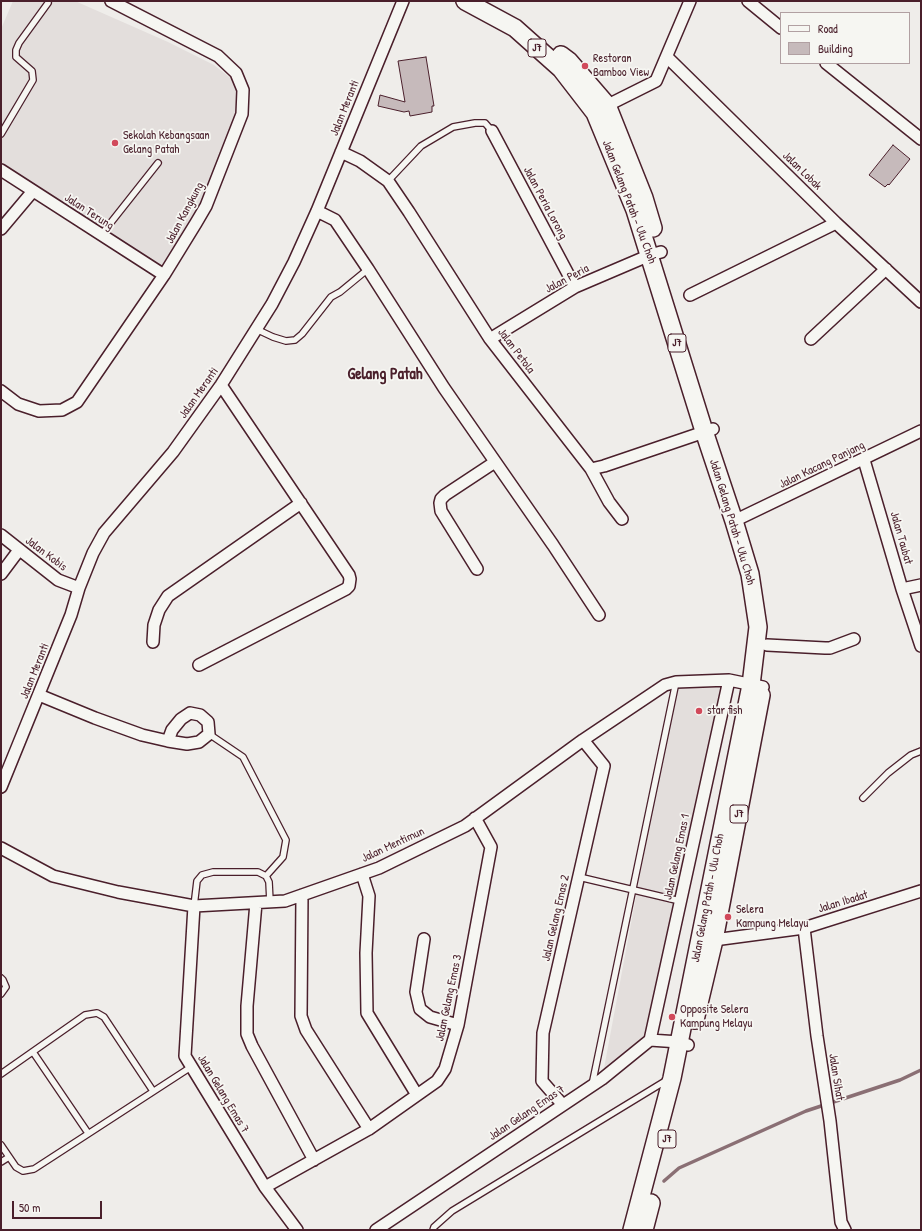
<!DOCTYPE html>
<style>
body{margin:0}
#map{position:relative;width:922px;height:1231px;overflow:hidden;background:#efedea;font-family:"Patrick Hand",sans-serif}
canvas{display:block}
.frame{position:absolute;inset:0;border:2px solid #4a1f2b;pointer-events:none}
.legend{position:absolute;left:780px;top:12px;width:130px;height:52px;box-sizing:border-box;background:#f6f6f2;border:1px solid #b1a0a2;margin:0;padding:5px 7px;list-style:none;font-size:12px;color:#4a1f2b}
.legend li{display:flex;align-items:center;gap:8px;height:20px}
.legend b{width:20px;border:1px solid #b1a0a2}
.scale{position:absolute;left:12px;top:1201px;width:90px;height:18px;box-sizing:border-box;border:2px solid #4a1f2b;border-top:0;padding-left:5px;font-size:12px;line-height:14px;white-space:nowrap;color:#4a1f2b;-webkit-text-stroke:3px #f6f6f2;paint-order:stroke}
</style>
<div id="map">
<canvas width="922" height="1231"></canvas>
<div class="frame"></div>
<ul class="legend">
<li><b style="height:5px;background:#f6f6f2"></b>Road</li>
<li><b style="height:11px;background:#c6babb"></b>Building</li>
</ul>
<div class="scale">50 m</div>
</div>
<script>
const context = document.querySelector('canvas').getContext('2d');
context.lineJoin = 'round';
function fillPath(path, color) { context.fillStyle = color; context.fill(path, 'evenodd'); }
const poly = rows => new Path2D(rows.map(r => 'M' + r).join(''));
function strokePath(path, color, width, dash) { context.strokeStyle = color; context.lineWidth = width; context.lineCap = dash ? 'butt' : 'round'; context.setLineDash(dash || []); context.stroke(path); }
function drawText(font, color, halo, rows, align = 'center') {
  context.font = font + ' "Patrick Hand",sans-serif'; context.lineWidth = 3.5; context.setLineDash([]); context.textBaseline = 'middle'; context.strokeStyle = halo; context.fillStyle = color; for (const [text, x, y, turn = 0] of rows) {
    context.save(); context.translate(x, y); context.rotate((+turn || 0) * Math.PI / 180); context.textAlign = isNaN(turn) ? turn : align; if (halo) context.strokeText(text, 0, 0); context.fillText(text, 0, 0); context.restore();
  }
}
fillPath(poly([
 [13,1,75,1,168,42,214,65,233,80,241,99,237,124,188,232,164,269,1,162,1,29],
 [729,680,650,1040,602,1079,676,682]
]), '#e3dedc');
strokePath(poly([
 [664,1181,679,1168,806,1111,900,1080,921,1070]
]), '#8a6f74', 3.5);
const building = poly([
 [426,57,434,106,432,106,432,112,410,116,409,111,404,112,378,106,380,95,405,102,398,61,426,57],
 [893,145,910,159,889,185,888,184,885,187,869,175,893,145]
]);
fillPath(building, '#c6babb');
strokePath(building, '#4a1f2b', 1);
const lane = poly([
 [1,134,33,80,32,71,16,57,16,50,19,43,48,3],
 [388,181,421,146,453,127,475,123,485,123,492,131],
 [101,235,158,163],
 [256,329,273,337,286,341,295,340,302,334,331,297,340,292,368,269],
 [209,734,243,757,286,840,283,857,266,876],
 [863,798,888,773,911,755,921,751],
 [579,877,680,901],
 [194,906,197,881,202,875,213,872,258,872,266,876,269,882,270,902],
 [1,978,3,980,6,987,1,994],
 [33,1052,88,1133],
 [1,1074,85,1015,97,1013,104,1017,153,1091],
 [592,1085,676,682],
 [1,1145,16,1167,23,1171,34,1169,191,1067],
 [1,1162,9,1157],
 [433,1230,434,1227,452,1211,667,1080]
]);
const street = poly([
 [748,1,781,28],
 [667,57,836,223,921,302],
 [826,63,921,139],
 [602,108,656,81,690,1],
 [492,131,575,287],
 [341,152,360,161,388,181,409,212,490,339,591,469,609,502,622,519],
 [1,170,164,275],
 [317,211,335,220,368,269,444,388,553,545,599,615],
 [1,229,33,191],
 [690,295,836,223],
 [490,339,575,287,650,255,661,252],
 [811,339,886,269],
 [1,391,18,404,39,411,62,410,77,402,164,275,196,223,206,206,242,114,243,90,236,73,218,56,111,1],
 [864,460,902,589,921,646],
 [591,469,604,466,713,429],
 [734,521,921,431],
 [1,535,58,580,79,588],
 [477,569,441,511,440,503,441,499,445,495,495,462],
 [1,574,19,550],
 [902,589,921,585],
 [153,642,154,625,159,610,168,596,301,503],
 [767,645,825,648,830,648,854,639],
 [199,665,346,589,349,586,350,579,349,575,221,385],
 [39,695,95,718,142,735,168,741,187,744,199,742,209,734,208,722,200,715,190,713,181,719,172,730,168,741],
 [1,787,71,615,79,588,93,553,104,533,173,452,221,385,272,304,294,262,317,211,403,1],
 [1,848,53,876,118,892,194,906,285,901,379,868,465,826,583,740,665,685,676,682,729,680,763,687],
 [362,874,369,896,366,953,367,1013,417,1095],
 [302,895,301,1016,306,1030,369,1129],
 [256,903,247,1006,247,1034,252,1046,314,1160],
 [194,906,185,1056,265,1187,297,1230],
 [804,928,817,1036,830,1121,841,1222,845,1230],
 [424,939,416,992,420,1009,430,1017,458,1025],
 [709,939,714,940,804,928,921,891],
 [650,1040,729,680],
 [650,1040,679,1042,688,1045],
 [562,1104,542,1081,543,1033,604,766,583,740],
 [265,1187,369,1129,437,1081,445,1069,458,1025,491,847,475,818],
 [376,1230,602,1079,650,1040]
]);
const primary = poly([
 [465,1,515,28,561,69,595,113,635,210,704,431,734,521,750,574,758,627,751,685,672,1078,632,1230],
 [561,55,569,61,607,105,644,198,653,228],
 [695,1020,714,940,761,695],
 [644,1230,651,1203]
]);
strokePath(lane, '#4a1f2b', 8);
strokePath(street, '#4a1f2b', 14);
strokePath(primary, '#4a1f2b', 20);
strokePath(lane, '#f6f6f2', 5.5);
strokePath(street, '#f6f6f2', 11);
strokePath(primary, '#f6f6f2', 17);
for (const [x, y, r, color] of [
 [585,66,4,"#d1495b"],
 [115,143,4,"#d1495b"],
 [699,711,4,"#d1495b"],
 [728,917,4,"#d1495b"],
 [672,1017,4,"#d1495b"]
]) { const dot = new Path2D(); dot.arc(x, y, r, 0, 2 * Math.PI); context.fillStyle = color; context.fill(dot); strokePath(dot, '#f6f6f2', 1.5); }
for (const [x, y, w] of [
 [537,48,18],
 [677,343,18],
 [739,814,18],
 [667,1139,18]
]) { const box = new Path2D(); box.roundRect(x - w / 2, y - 9, w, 18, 3); context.fillStyle = '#f6f6f2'; context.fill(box); strokePath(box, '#4a1f2b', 1); }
drawText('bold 11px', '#4a1f2b', null, [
 ["J7",537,48],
 ["J7",677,343],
 ["J7",739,814],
 ["J7",667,1139]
]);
drawText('12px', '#4a1f2b', '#f6f6f2', [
 ["Restoran",593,59],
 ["Bamboo View",593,73],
 ["Sekolah Kebangsaan",123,136],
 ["Gelang Patah",123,150],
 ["star fish",707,711],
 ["Selera",736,910],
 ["Kampung Melayu",736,924],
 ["Opposite Selera",680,1010],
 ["Kampung Melayu",680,1024]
], 'left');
drawText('12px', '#4a1f2b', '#f6f6f2', [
 ["Jalan Meranti",345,108,-68],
 ["Jalan Lobak",802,171,44],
 ["Jalan Gelang Patah - Ulu Choh",629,202,69],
 ["Jalan Peria Lorong",545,203,62],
 ["Jalan Terung",89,212,33],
 ["Jalan Kangkung",185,213,-62],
 ["Jalan Peria",567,279,-28],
 ["Jalan Petola",516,351,53],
 ["Jalan Meranti",199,393,-55],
 ["Jalan Kacang Panjang",822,465,-26],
 ["Jalan Gelang Patah - Ulu Choh",732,522,73],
 ["Jalan Taubat",901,538,74],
 ["Jalan Kobis",46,554,37],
 ["Jalan Meranti",35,671,-68],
 ["Jalan Mentimun",393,845,-25],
 ["Jalan Gelang Emas 1",677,857,-78],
 ["Jalan Gelang Patah - Ulu Choh",708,898,-79],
 ["Jalan Ibadat",843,902,-17],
 ["Jalan Gelang Emas 2",556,918,-77],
 ["Jalan Gelang Emas 3",449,998,-78],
 ["Jalan Sihat",836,1077,81],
 ["Jalan Gelang Emas 7",223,1094,59],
 ["Jalan Gelang Emas 7",527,1113,-34]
]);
drawText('bold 16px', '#4a1f2b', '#f6f6f2', [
 ["Gelang Patah",385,375]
]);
</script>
